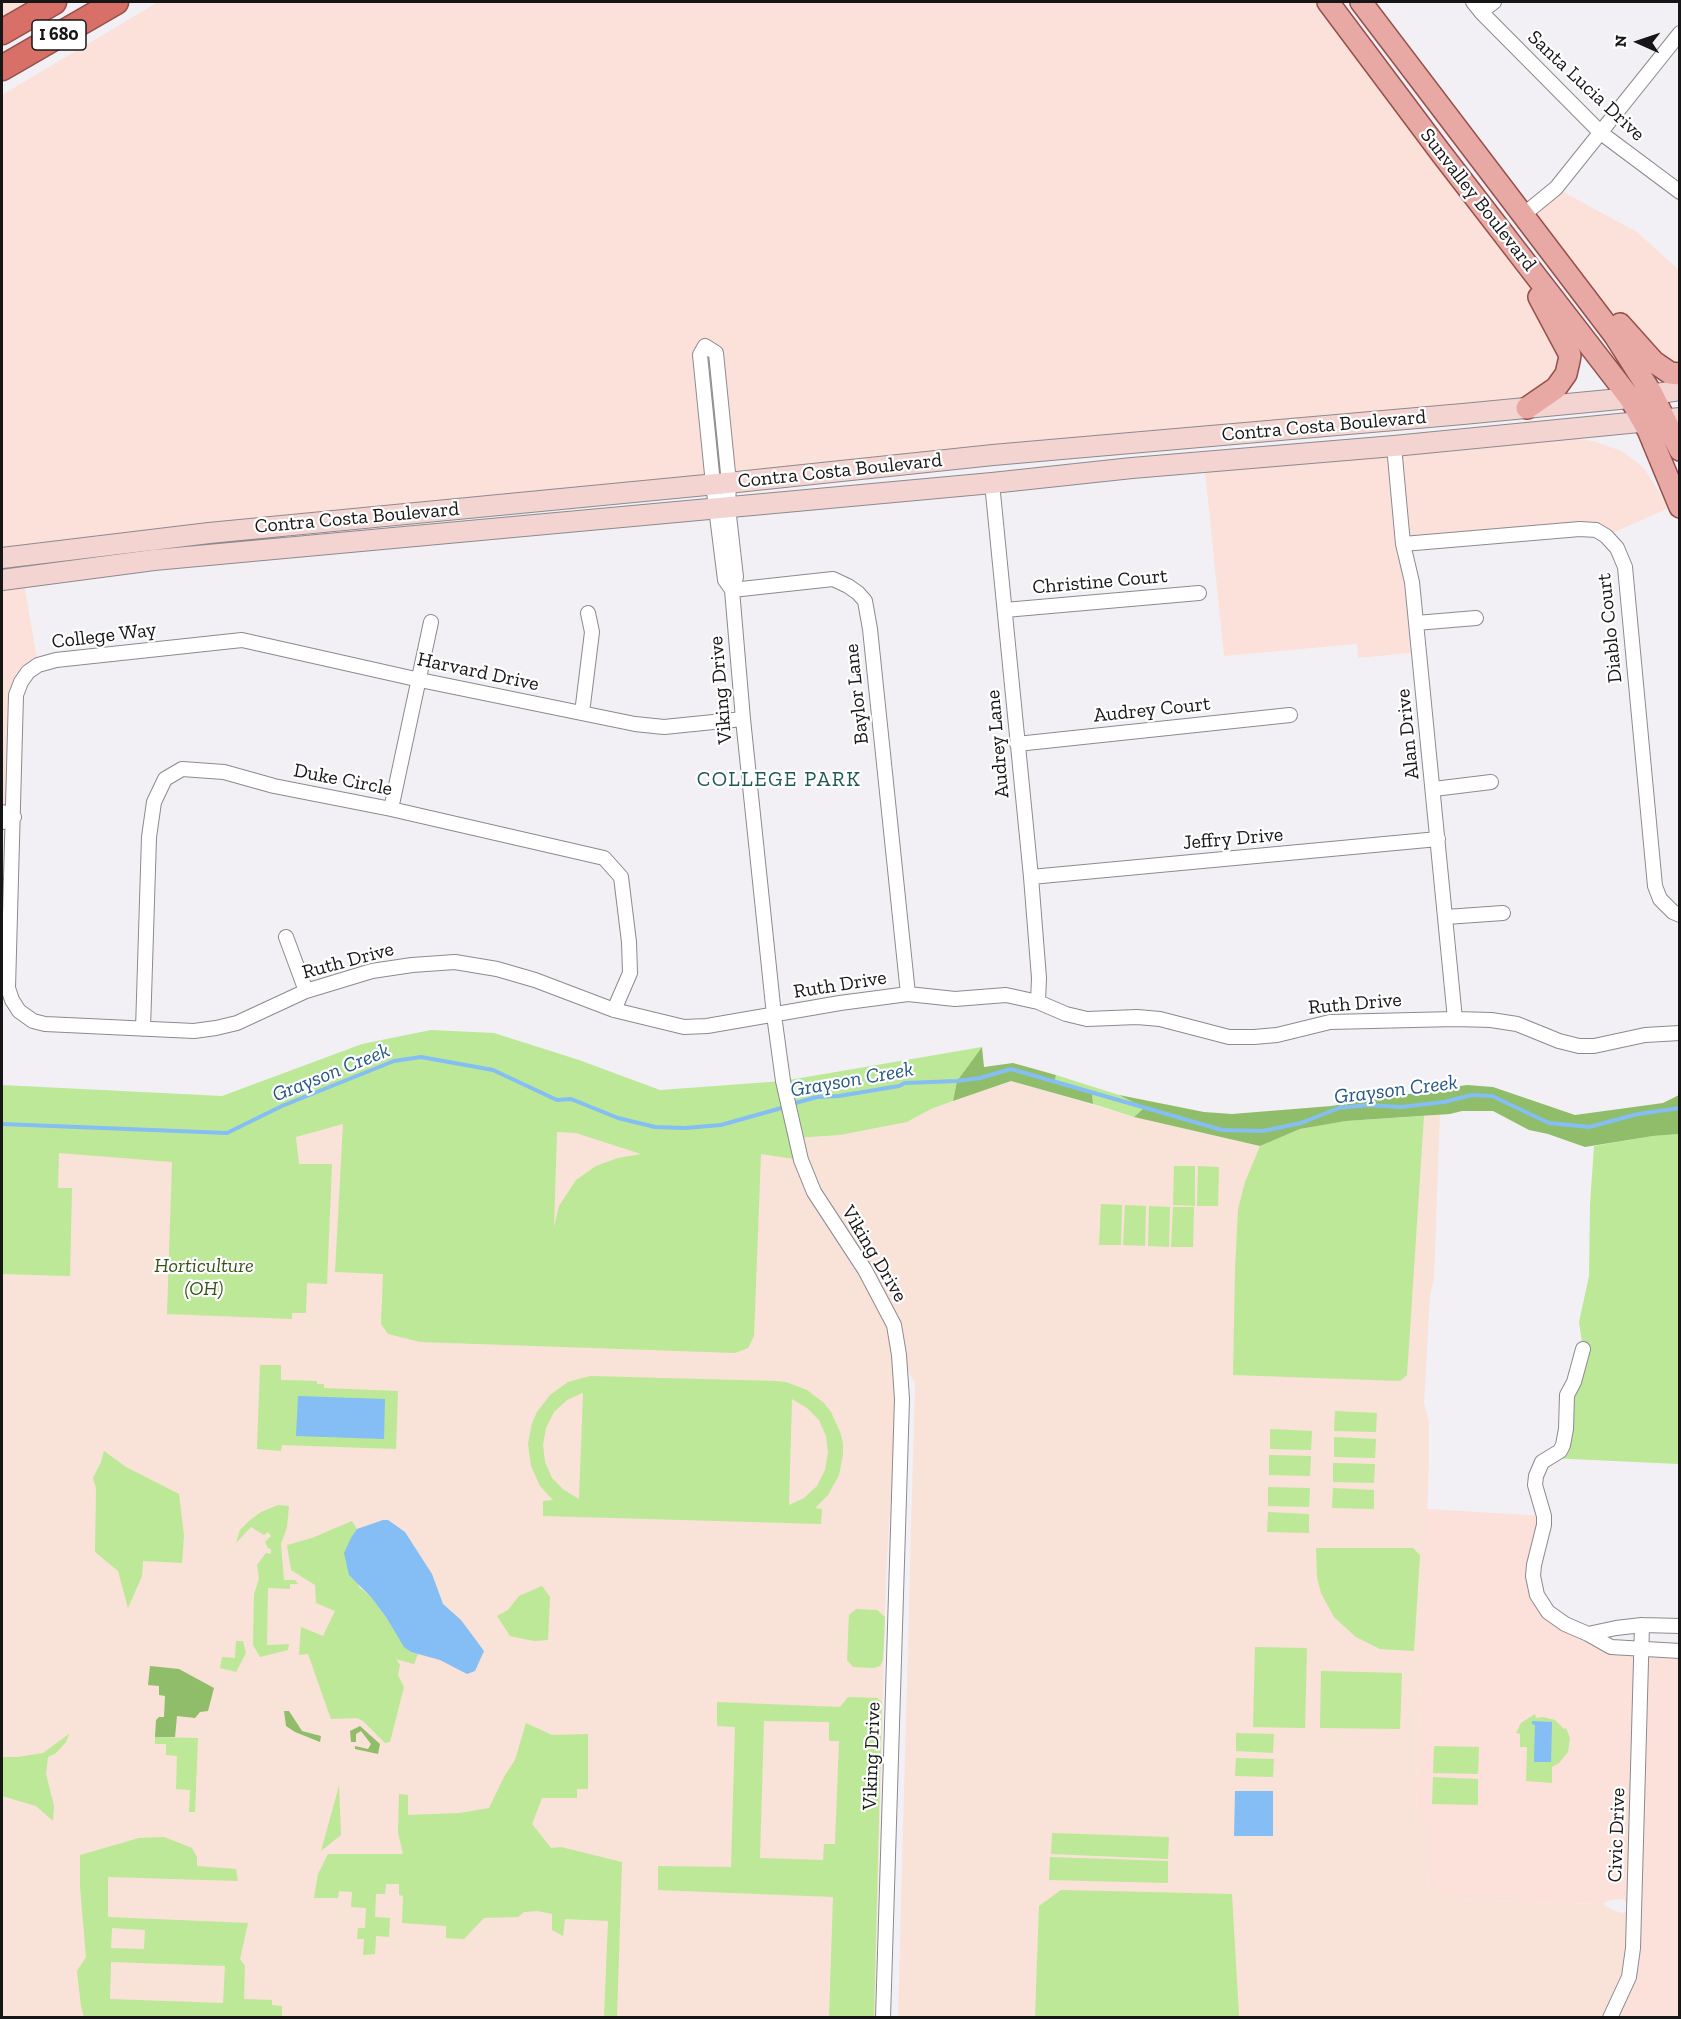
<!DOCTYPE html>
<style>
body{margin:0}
#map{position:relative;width:1681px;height:2019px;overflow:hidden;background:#f2f0f5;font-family:"Zilla Slab",serif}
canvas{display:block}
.frame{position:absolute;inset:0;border:3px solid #161617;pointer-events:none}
.north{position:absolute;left:1609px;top:12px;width:60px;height:60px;-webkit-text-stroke:4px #fff;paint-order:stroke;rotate:273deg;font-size:16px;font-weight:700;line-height:24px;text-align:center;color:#161617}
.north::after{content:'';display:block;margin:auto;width:21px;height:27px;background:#161617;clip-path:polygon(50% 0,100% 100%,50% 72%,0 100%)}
</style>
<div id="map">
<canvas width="1681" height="2019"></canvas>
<div class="frame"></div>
<div class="north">N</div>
</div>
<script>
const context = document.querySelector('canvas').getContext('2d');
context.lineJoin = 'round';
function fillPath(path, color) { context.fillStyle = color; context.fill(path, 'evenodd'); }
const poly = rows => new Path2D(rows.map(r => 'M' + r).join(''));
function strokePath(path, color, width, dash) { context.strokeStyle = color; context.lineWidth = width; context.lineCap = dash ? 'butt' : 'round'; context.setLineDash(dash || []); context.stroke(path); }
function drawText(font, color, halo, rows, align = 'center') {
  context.font = font + ' "Zilla Slab",serif'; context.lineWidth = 4.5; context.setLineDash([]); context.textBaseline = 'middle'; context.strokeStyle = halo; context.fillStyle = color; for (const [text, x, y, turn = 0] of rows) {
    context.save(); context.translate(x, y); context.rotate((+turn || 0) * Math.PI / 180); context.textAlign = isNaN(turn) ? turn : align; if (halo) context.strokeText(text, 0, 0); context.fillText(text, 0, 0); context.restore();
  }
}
fillPath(poly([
 [2,2,54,2,2,32],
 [158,2,1328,2,1513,246,1569,361,1527,408,2,558,2,95],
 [1556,188,1637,232,1679,270,1679,374,1647,355,1523,215],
 [1525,433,1593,441,1622,451,1644,468,1669,508,1606,536,1596,530,1404,544,1419,652,1358,658,1357,644,1224,656,1204,462],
 [23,577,38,665,21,682,14,817,2,812,2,580],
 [1427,1509,1544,1516,1534,1565,1548,1612,1611,1647,1679,1651,1679,2017,1610,2017,1634,1907,1622,1899,1610,1900,1603,1904,1447,1900,1428,1891,1431,1827,1416,1814]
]), '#fbe1da');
fillPath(poly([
 [396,1073,796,1138,840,1135,907,1122,931,1109,1011,1081,1134,1117,1260,1146,1300,1129,1346,1121,1440,1115,1434,1278,1430,1296,1424,1403,1429,1422,1429,1461,1416,1814,1431,1827,1428,1890,1448,1892,1447,1900,1603,1904,1610,1909,1622,1913,1634,1907,1633,1948,1610,2017,898,2017,915,1383,900,1356,886,1573,875,2017,2,2017,2,1134]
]), '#f9e2d7');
fillPath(poly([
 [431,1030,494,1033,579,1060,660,1090,783,1081,982,1047,957,1081,953,1101,931,1109,907,1122,840,1135,796,1138,801,1160,761,1154,754,1336,748,1348,735,1353,420,1342,388,1334,381,1324,383,1274,335,1272,343,1124,296,1137,299,1164,332,1164,327,1284,307,1283,306,1313,292,1313,292,1319,167,1314,172,1162,59,1153,58,1188,72,1188,70,1276,2,1274,2,1085,222,1096,362,1044],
 [557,1132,576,1133,641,1154,618,1158,596,1166,576,1180,559,1206,554,1227],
 [1056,1075,1119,1095,1144,1108,1134,1117,1093,1104,1092,1093,1054,1082],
 [1424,1116,1407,1375,1400,1381,1233,1375,1235,1270,1238,1209,1245,1182,1260,1146,1300,1129,1346,1121],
 [1679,1134,1679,1464,1549,1458,1566,1429,1583,1349,1579,1322,1589,1276,1590,1204,1594,1146,1653,1136],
 [1174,1166,1195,1166,1195,1206,1173,1205],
 [1198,1166,1219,1167,1218,1206,1197,1206],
 [1101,1204,1122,1205,1121,1245,1099,1245],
 [1125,1205,1146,1206,1145,1246,1123,1245],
 [1149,1206,1170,1207,1169,1247,1148,1246],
 [1173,1207,1194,1207,1193,1247,1171,1247],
 [260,1365,281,1365,281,1380,317,1381,317,1384,324,1384,324,1388,398,1391,396,1449,282,1445,281,1451,257,1449],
 [590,1376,775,1381,786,1382,807,1390,824,1403,831,1412,840,1432,843,1443,843,1454,839,1475,828,1495,815,1508,822,1509,821,1524,543,1516,543,1501,553,1500,540,1486,531,1466,528,1444,532,1423,537,1412,550,1395,568,1382],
 [582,1393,583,1394,579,1499,564,1490,552,1478,545,1462,543,1445,546,1428,554,1412,567,1400],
 [792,1399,807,1408,819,1420,826,1436,828,1453,825,1470,817,1486,804,1498,789,1505],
 [1335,1411,1377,1413,1376,1432,1334,1431],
 [1270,1429,1312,1431,1311,1450,1270,1449],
 [1334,1437,1376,1439,1375,1458,1334,1457],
 [104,1451,126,1467,179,1494,184,1536,182,1563,143,1561,142,1576,128,1608,118,1571,95,1552,96,1488,93,1478,101,1462],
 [1269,1455,1311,1456,1310,1476,1269,1475],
 [1333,1463,1375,1464,1374,1483,1333,1482],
 [1268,1487,1310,1488,1309,1507,1268,1506],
 [1333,1488,1374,1490,1374,1509,1332,1508],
 [278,1505,289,1506,287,1527,281,1544,284,1580,295,1580,298,1584,290,1584,290,1589,268,1588,267,1645,289,1644,288,1650,260,1657,253,1645,254,1594,259,1579,257,1565,266,1553,271,1554,271,1549,268,1548,265,1542,271,1536,268,1532,264,1535,251,1527,236,1543,240,1530,249,1521,261,1512],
 [1268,1512,1309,1514,1309,1533,1267,1532],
 [352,1521,357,1529,352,1536,359,1587,371,1597,386,1617,399,1638,411,1652,418,1654,414,1664,396,1659,400,1665,398,1675,404,1687,390,1742,385,1743,363,1721,357,1718,331,1719,308,1654,299,1655,301,1627,323,1636,335,1611,316,1603,315,1585,291,1570,287,1545,312,1538],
 [1316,1548,1413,1548,1420,1555,1414,1651,1380,1649,1356,1637,1334,1617,1321,1593,1317,1577],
 [542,1586,550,1597,548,1640,534,1641,510,1636,497,1616,508,1610,519,1596],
 [856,1609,877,1610,885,1617,883,1660,880,1666,874,1668,853,1667,847,1660,849,1615],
 [236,1641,243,1641,246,1653,236,1672,220,1668,222,1657,235,1658],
 [1255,1647,1307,1648,1305,1728,1253,1727],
 [1321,1671,1402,1673,1400,1729,1320,1728],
 [848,1697,877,1698,882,1702,874,2017,829,2017,833,1897,658,1890,658,1866,731,1867,735,1727,717,1726,717,1702,840,1707],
 [764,1721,829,1722,829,1741,839,1741,835,1844,824,1844,823,1860,760,1858],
 [1535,1714,1536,1718,1543,1717,1555,1720,1564,1729,1566,1728,1570,1738,1568,1752,1559,1763,1552,1767,1552,1783,1526,1781,1527,1747,1520,1747,1520,1734,1516,1733,1521,1723],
 [526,1723,552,1735,588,1734,588,1789,577,1789,577,1798,542,1798,532,1824,551,1848,561,1847,622,1862,617,2017,604,2017,608,1921,565,1919,563,1936,552,1930,552,1914,538,1911,524,1912,518,1917,484,1918,464,1939,446,1938,446,1926,402,1923,403,1896,399,1895,399,1884,386,1884,385,1894,376,1894,375,1917,390,1918,389,1937,376,1936,375,1954,363,1955,364,1939,357,1939,358,1928,365,1928,366,1908,351,1907,352,1892,339,1891,338,1898,314,1898,318,1874,328,1854,403,1854,398,1832,399,1794,408,1795,408,1815,459,1813,489,1808,504,1777,515,1760],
 [1236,1733,1274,1734,1273,1753,1236,1751],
 [69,1734,66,1742,56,1753,48,1757,46,1774,54,1806,53,1821,36,1806,2,1796,2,1757,18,1757,43,1753],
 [155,1737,198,1738,195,1812,189,1812,190,1790,176,1789,177,1756,166,1755,166,1744,155,1744],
 [1434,1746,1479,1747,1478,1774,1433,1773],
 [1236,1758,1274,1759,1273,1777,1235,1776],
 [1433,1777,1478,1779,1478,1805,1432,1804],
 [339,1786,341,1835,321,1851],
 [1052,1833,1169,1837,1168,1859,1051,1854],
 [164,1837,192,1848,197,1857,197,1866,236,1869,238,1881,108,1877,108,1917,248,1923,240,1959,245,1966,244,1999,272,2000,272,2005,282,2006,282,2017,84,2017,81,2006,77,1971,86,1957,80,1887,80,1855,139,1838],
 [112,1928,145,1930,144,1949,111,1948],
 [111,1962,225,1966,223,2003,110,1999],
 [1050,1857,1168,1861,1168,1883,1049,1880],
 [1061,1890,1232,1894,1239,2016,1237,2018,1035,2017,1039,1906]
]), '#bce897');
fillPath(poly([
 [982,1047,984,1067,1013,1063,1056,1075,1054,1083,1092,1093,1093,1104,1011,1081,953,1101,957,1081],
 [1467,1085,1493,1087,1575,1115,1663,1103,1679,1095,1679,1134,1653,1136,1585,1147,1548,1134,1529,1130,1493,1111,1462,1111,1450,1114,1346,1121,1300,1129,1260,1146,1134,1117,1144,1108,1119,1095,1204,1112,1232,1114,1331,1106],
 [150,1666,179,1669,214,1688,208,1711,200,1712,195,1718,177,1716,175,1737,155,1737,156,1720,159,1717,164,1717,165,1696,159,1695,159,1686,148,1685],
 [284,1711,289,1711,302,1731,321,1736,320,1742,295,1732,286,1726],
 [360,1726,380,1744,378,1754,355,1749,355,1746,368,1749,371,1744,361,1731,356,1734,356,1742,351,1742,350,1731]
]), '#90bd69');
fillPath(poly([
 [298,1396,385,1399,384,1439,296,1436],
 [383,1520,388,1520,405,1532,432,1574,443,1604,461,1620,484,1651,475,1671,467,1674,440,1660,411,1652,404,1647,386,1617,371,1597,349,1575,344,1553,352,1536,357,1529],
 [1532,1721,1552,1722,1551,1762,1534,1762,1535,1725,1532,1724],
 [1235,1791,1273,1791,1273,1836,1234,1836]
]), '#84bef4');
strokePath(poly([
 [792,1104,817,1097,839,1096,899,1086,905,1083,957,1081,980,1078,1011,1069,1222,1130,1263,1131,1301,1123,1339,1108,1367,1105,1401,1107,1444,1102,1472,1095,1492,1096,1549,1123,1589,1127,1638,1114,1680,1108],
 [2,1124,227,1133,282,1106,394,1061,421,1057,493,1070,557,1100,571,1099,618,1118,655,1127,685,1128,721,1125,785,1107]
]), '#84bef4', 4);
const street = poly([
 [1473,2,1481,12,1601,133,1680,192],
 [1481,12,1494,2],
 [1523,215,1556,188,1680,33],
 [1394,446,1403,544,1412,582,1455,1019],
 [992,483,1031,877,1039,978,1038,1002],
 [1403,544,1580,529,1596,530,1606,536,1617,548,1625,567,1655,886,1660,899,1673,912,1680,915],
 [732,590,725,580,713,484,700,355,705,346,716,353,729,483,728,507,736,577,732,590,743,719,774,1015,783,1081,801,1160,814,1192,865,1270,894,1325,899,1355,902,1399,883,2018],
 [732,590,833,579,848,586,858,593,865,601,870,629,908,994],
 [1005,610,1199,593],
 [1416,623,1476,618],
 [582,713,592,632,588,613],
 [743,719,664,727,635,724,420,680,242,640,56,660,38,665,28,672,21,682,16,695,8,988,12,1000,19,1011,33,1021,45,1024,194,1031,216,1028,237,1023,306,991,372,971,412,965,455,962,497,969,535,980,614,1010,684,1027,707,1026,840,1003,908,994,955,999,1006,995,1038,1002,1066,1014,1087,1019,1137,1017,1160,1019,1229,1037,1254,1037,1277,1035,1330,1022,1455,1019,1491,1020,1517,1024,1559,1041,1579,1046,1594,1046,1645,1035,1680,1033],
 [1017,744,1290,715],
 [1434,789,1491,782],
 [391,809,431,622],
 [2,812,14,817,2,822],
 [1031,877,1438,839],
 [1446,917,1503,913],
 [286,937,306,991],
 [143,1029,149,837,154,802,165,779,182,769,224,772,274,786,391,809,604,858,621,877,629,942,630,973,614,1010],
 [1583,1349,1574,1382,1567,1395,1566,1429,1563,1445,1560,1451,1542,1462,1536,1476,1535,1485,1544,1516,1544,1525,1534,1565,1533,1576,1537,1595,1548,1612,1565,1624,1588,1634],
 [1680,1626,1642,1625,1616,1628,1588,1634,1611,1647,1680,1651],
 [1610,2018,1629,1977,1633,1948,1642,1625]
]);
const secondary = poly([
 [2,558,209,533,737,482,993,455,1463,414,1630,398,1680,390],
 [2,580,154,560,992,483,1132,468,1394,446,1680,418]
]);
const primary = poly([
 [1328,2,1441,153,1630,398,1648,430,1680,507],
 [1361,2,1615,336,1652,394,1680,450],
 [1620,324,1654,362,1670,373,1680,374],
 [1527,408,1556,388,1566,374,1569,361,1570,355,1539,297]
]);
const highway = poly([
 [2,32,54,2],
 [2,68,116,2]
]);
strokePath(street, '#8c8a8f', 16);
strokePath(secondary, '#8c8a8f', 22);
strokePath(primary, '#95504b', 24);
strokePath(highway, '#95504b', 27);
strokePath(street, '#fff', 14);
strokePath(secondary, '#f4d4d1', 20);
strokePath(primary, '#e8a9a4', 21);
strokePath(highway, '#d97067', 24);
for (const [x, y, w] of [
 [59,35,54]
]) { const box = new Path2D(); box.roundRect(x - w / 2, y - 15, w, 30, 4.5); context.fillStyle = '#fff'; context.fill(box); strokePath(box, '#161617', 1.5); }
drawText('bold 18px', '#161617', null, [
 ["I 680",59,35]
]);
drawText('20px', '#161617', '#fff', [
 ["Santa Lucia Drive",1586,86,43],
 ["Sunvalley Boulevard",1478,200,52],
 ["Contra Costa Boulevard",1324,426,-5],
 ["Contra Costa Boulevard",840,471,-6],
 ["Contra Costa Boulevard",357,518,-5],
 ["Christine Court",1100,582,-5],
 ["Diablo Court",1610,628,-96],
 ["College Way",104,636,-7],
 ["Harvard Drive",478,672,12],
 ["Viking Drive",721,690,-95],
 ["Baylor Lane",857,694,-96],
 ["Audrey Court",1152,710,-6],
 ["Alan Drive",1408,734,-96],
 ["Audrey Lane",998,744,-95],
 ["Duke Circle",343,780,11],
 ["Jeffry Drive",1233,839,-5],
 ["Ruth Drive",348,961,-15],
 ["Ruth Drive",840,985,-9],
 ["Ruth Drive",1355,1004,-5],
 ["Viking Drive",874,1254,59],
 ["Viking Drive",872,1756,-88],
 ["Civic Drive",1617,1835,-88]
]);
drawText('italic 20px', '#355217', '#fff', [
 ["Horticulture",204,1266],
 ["(OH)",204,1289]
]);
context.letterSpacing = '1.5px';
drawText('21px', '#205954', '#fff', [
 ["COLLEGE PARK",779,780]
]);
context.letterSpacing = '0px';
drawText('italic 21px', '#245784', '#fff', [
 ["Grayson Creek",331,1073,-22],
 ["Grayson Creek",852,1080,-10],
 ["Grayson Creek",1396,1090,-7]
]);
</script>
